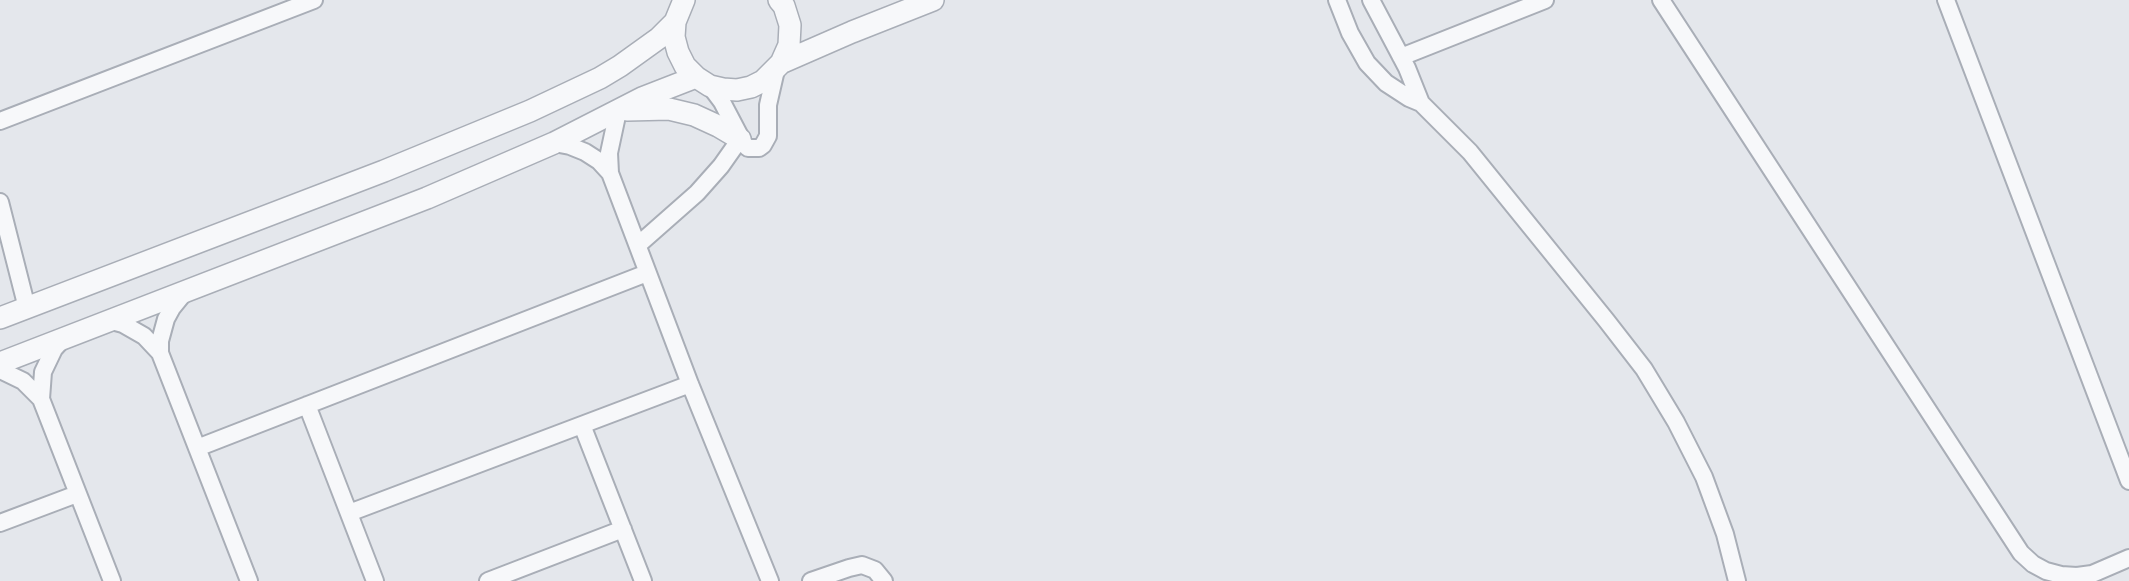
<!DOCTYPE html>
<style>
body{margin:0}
canvas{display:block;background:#e4e7ec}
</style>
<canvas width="2129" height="581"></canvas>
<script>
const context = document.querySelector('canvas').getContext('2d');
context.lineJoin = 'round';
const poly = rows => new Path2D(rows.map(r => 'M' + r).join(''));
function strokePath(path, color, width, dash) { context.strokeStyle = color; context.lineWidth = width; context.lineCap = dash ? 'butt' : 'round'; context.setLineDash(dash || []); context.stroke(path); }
const minor = poly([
 [1337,0,1350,33,1367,63,1386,83,1409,98,1421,103,1470,152,1606,320,1644,369,1676,422,1704,477,1725,534,1737,581],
 [1371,0,1407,68,1421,103],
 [1661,0,2021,553,2033,564,2046,571,2061,575,2077,576,2092,574,2129,558],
 [1946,0,2129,481],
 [1401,57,1545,0],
 [710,86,722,102,744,144,748,148,759,148,763,145,768,136,768,105,776,70],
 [618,111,609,153,610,173,690,384,770,581],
 [0,121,314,0],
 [554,143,570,146,585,152,599,161,610,173],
 [0,202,27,308],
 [638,245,697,193,721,166,740,139],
 [112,321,123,324,144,336,160,353,249,581],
 [63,339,54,349,43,372,41,399,112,581],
 [160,353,160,341,166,319,172,308,185,292],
 [0,370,23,381,41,399],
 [307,405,375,581],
 [582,425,643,581],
 [197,448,647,273],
 [349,513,690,384],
 [0,523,77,494],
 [488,581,623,529],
 [811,581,849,568,862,565,875,570,884,581]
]);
const tertiary = poly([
 [684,0,675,22,674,37,678,52,685,66,696,77,710,86,723,89,737,90,751,87,763,81,781,63,789,45,790,25,784,6,779,0],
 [781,63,852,32,933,0],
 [627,110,669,109,694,115,718,126,740,139],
 [0,318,384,171,530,111,600,78,620,66,659,38,675,22],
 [0,363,427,198,554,143,642,98,696,77]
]);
strokePath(minor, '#a9aeb7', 20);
strokePath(tertiary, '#a9aeb7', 24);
strokePath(minor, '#f7f8fa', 16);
strokePath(tertiary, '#f7f8fa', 21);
</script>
